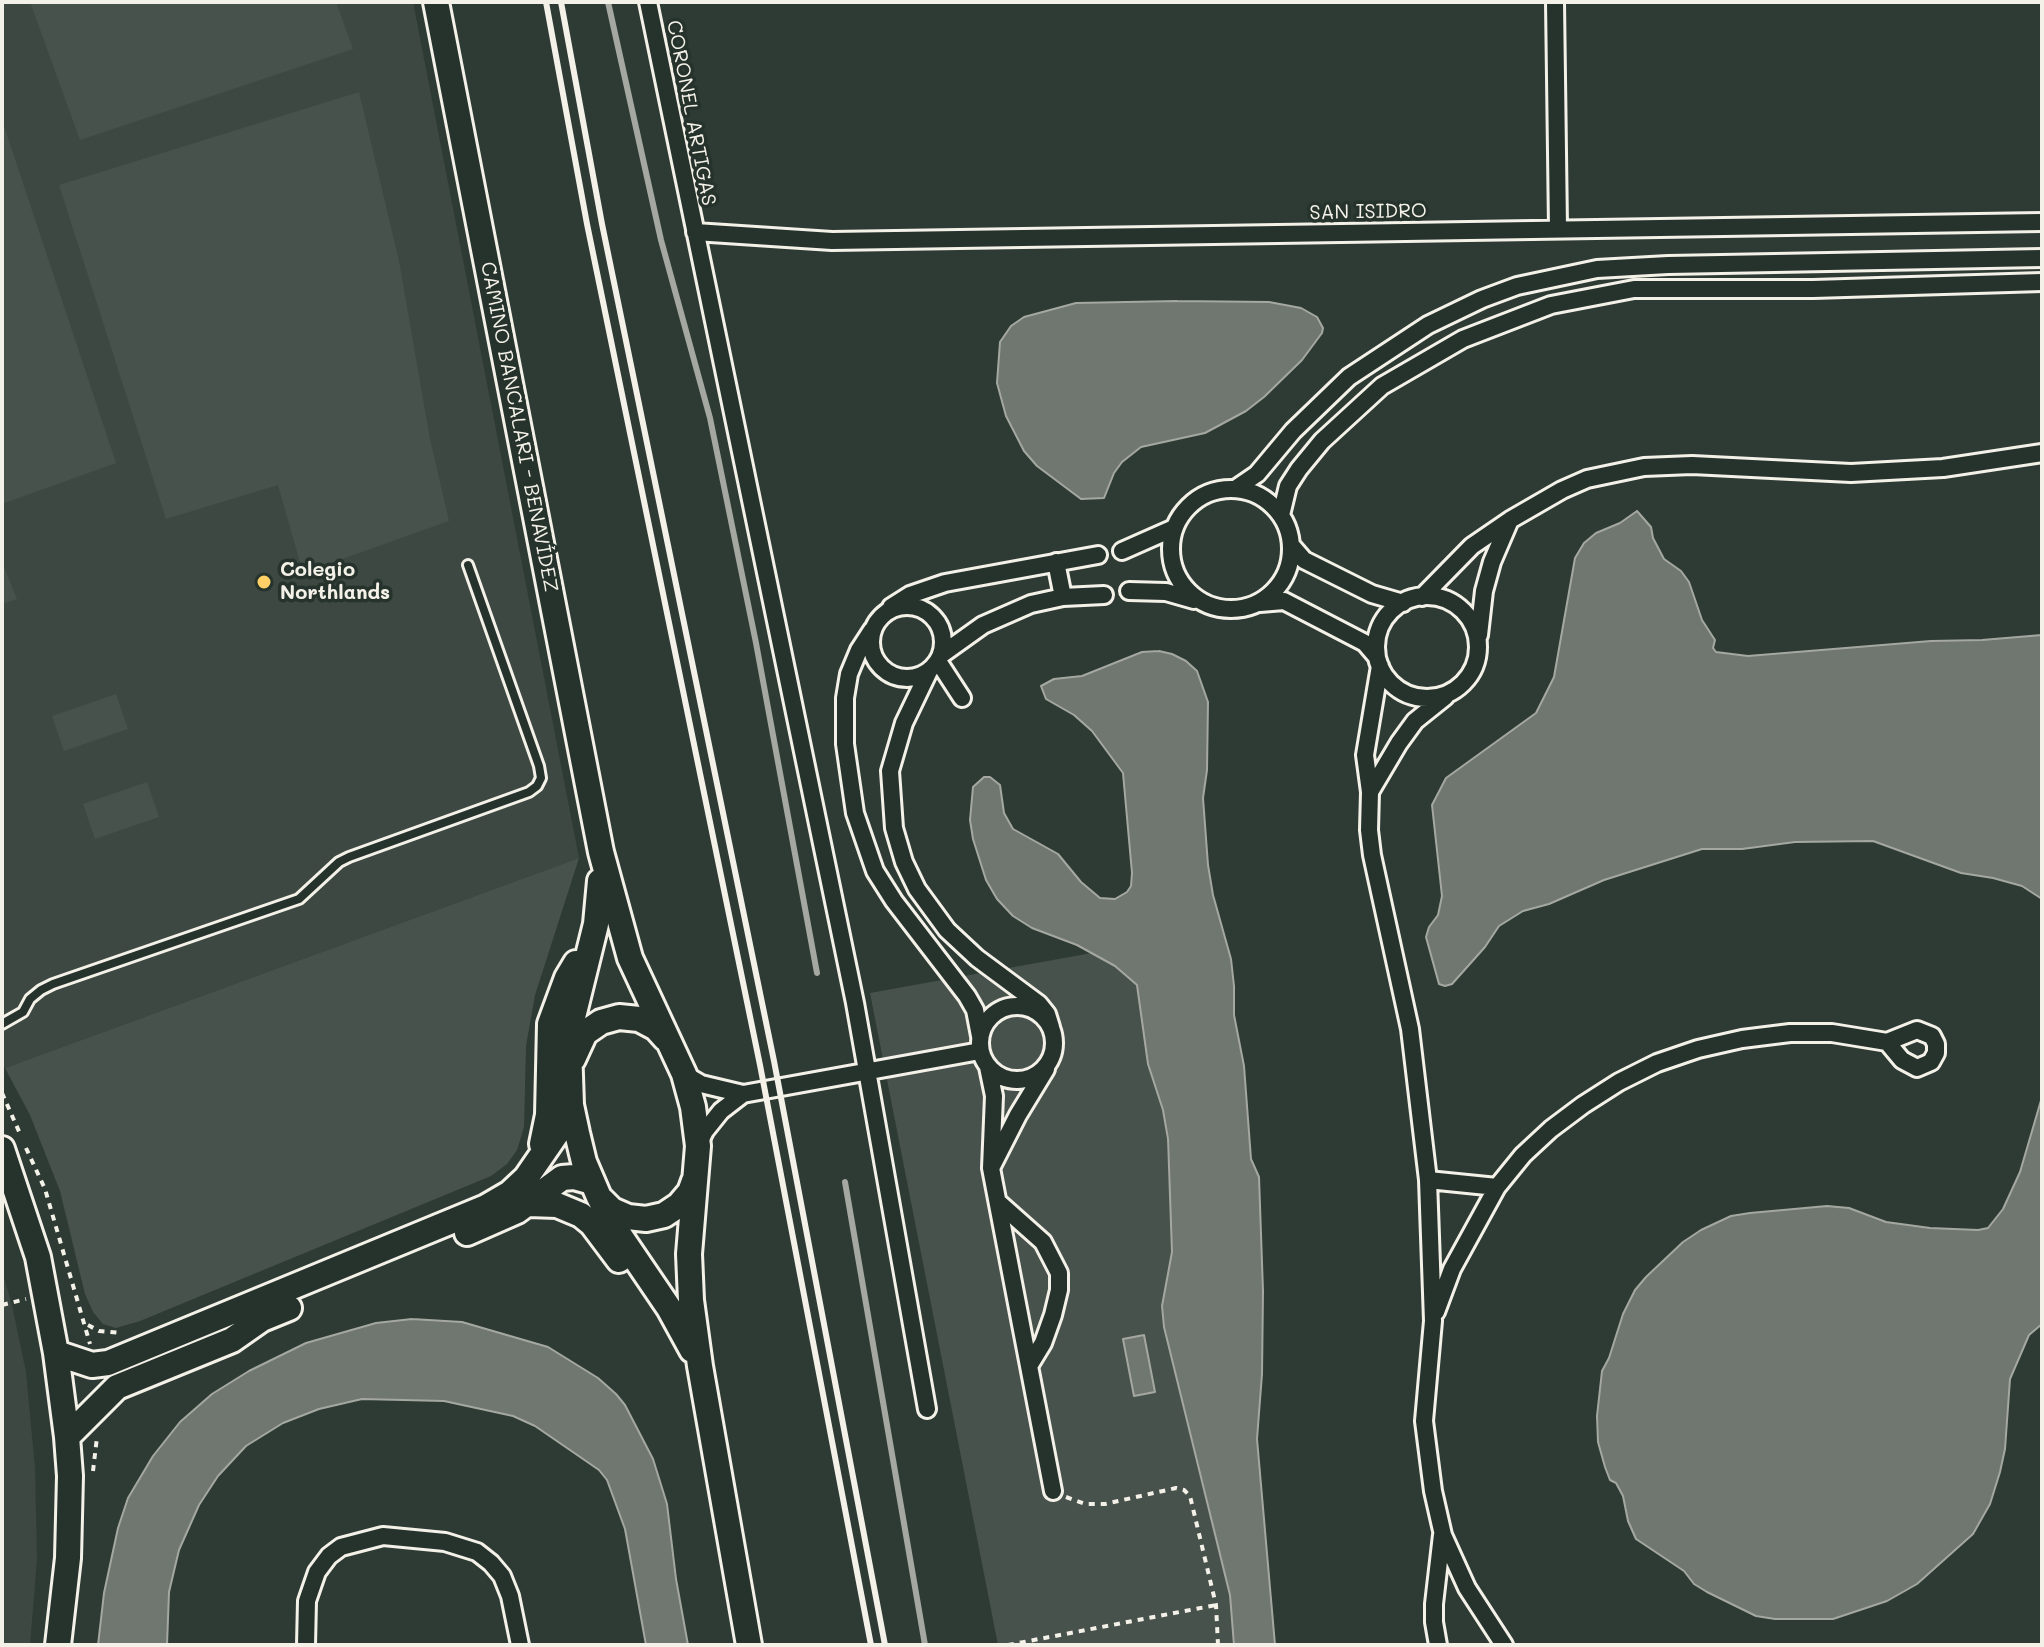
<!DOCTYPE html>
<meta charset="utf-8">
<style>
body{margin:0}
#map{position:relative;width:2044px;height:1647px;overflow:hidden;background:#2e3b34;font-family:Mali,sans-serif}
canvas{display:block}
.frame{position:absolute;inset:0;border:4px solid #f4f1e8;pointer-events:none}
</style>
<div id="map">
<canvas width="2044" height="1647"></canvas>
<div class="frame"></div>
</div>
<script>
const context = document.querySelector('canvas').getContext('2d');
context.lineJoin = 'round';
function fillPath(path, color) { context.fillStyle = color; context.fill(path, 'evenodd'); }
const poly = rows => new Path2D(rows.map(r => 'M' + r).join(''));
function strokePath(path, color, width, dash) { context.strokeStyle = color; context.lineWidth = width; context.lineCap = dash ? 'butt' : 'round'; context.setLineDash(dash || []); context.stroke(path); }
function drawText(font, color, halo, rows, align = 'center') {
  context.font = font + ' Mali,sans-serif'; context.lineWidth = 7; context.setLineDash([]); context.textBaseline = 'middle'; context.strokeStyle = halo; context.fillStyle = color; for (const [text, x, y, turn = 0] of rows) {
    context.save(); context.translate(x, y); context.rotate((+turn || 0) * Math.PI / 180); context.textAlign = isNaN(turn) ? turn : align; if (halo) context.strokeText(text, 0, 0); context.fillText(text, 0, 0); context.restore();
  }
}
fillPath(poly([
 [2,2,413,2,579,858,5,1068,2,1062],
 [2,1271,12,1305,26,1372,35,1468,37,1559,30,1645,2,1645]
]), '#3c4841');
fillPath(poly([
 [30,2,336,2,353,49,80,140],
 [359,92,399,261,430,439,449,521,303,573,278,485,166,519,59,185],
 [2,120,116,463,2,504],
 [2,562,17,599,2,604],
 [116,694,128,729,64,751,52,716],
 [147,782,159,817,95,839,83,804],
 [579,858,535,995,526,1046,524,1127,517,1150,507,1164,491,1176,140,1321,116,1328,103,1324,93,1312,85,1294,60,1191,30,1115,5,1068],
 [1092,953,1115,966,1137,985,1148,1064,1163,1110,1167,1139,1172,1252,1164,1327,1230,1595,1234,1645,998,1645,870,993]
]), '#48524c');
const water = poly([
 [1177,301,1269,302,1301,308,1317,317,1323,328,1322,333,1302,360,1264,397,1246,411,1205,433,1141,447,1122,462,1114,473,1104,498,1081,499,1037,466,1024,451,1006,416,997,383,1000,342,1011,326,1024,317,1076,303,1177,301],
 [1637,511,1651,527,1653,538,1664,559,1681,571,1689,582,1702,620,1715,640,1713,648,1716,652,1748,656,1931,641,1982,640,2042,635,2042,899,2022,886,1993,878,1961,873,1873,841,1795,842,1742,849,1702,849,1604,880,1549,904,1523,911,1499,926,1485,947,1452,984,1445,986,1439,984,1426,937,1429,927,1438,915,1442,896,1432,805,1446,778,1536,713,1554,677,1575,558,1584,543,1596,533,1620,523,1637,511],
 [1159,651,1172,654,1186,661,1197,671,1208,702,1207,770,1203,798,1208,865,1213,895,1231,959,1234,986,1234,1015,1244,1066,1251,1159,1259,1177,1263,1291,1262,1374,1257,1439,1275,1645,1234,1645,1230,1595,1164,1327,1162,1306,1172,1252,1168,1139,1163,1110,1148,1064,1137,985,1115,966,1077,945,1032,928,1013,916,997,899,986,880,973,839,970,820,973,787,984,777,990,777,1000,785,1004,813,1013,829,1058,854,1081,882,1100,898,1115,899,1127,892,1131,886,1132,873,1123,773,1092,731,1074,715,1046,699,1041,686,1054,679,1082,676,1142,652,1159,651],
 [2042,1097,2042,1324,2029,1335,2010,1379,2005,1449,2000,1472,1990,1504,1973,1534,1917,1584,1887,1601,1833,1619,1775,1619,1756,1616,1707,1592,1694,1584,1684,1571,1636,1539,1628,1521,1623,1496,1616,1483,1610,1480,1605,1467,1598,1442,1597,1416,1602,1371,1609,1358,1623,1314,1635,1290,1646,1277,1683,1242,1701,1230,1731,1216,1750,1213,1827,1206,1849,1208,1886,1222,1930,1228,1978,1230,1988,1228,2003,1209,2020,1172,2042,1097],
 [412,1319,462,1322,548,1347,598,1378,616,1394,625,1405,653,1459,667,1504,676,1579,688,1645,646,1645,625,1529,607,1480,599,1470,535,1426,513,1416,444,1401,362,1399,319,1409,283,1423,246,1446,218,1476,199,1505,179,1550,169,1592,167,1645,98,1645,104,1593,118,1528,128,1498,153,1456,180,1422,212,1394,249,1371,306,1343,376,1323,412,1319],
 [1144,1335,1155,1392,1134,1396,1123,1339,1144,1335]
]);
fillPath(water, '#6f7770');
strokePath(water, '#a4a8a0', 2);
strokePath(poly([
 [608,2,661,240,710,418,756,643,817,973],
 [845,1182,925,1645]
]), '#a4a8a0', 6);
const lane = poly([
 [2,1024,23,1012,30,999,41,990,53,984,299,899,339,862,349,857,529,792,537,786,541,778,539,766,468,565]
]);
const street = poly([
 [648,2,855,1003,927,1409],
 [1555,2,1558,228],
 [695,232,832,241,2042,222],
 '1171 549a60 60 0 1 1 120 0a60 60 0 1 1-120 0Z',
 [1235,489,1257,474,1293,431,1349,377,1428,325,1482,299,1517,286,1597,269,1668,265,2042,258],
 [1281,515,1288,486,1299,469,1322,441,1382,386,1463,339,1551,305,1634,289,1813,289,2042,282],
 [1510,520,1562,490,1587,479,1644,467,1692,465,1851,473,1943,468,2042,453],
 [1291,545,1304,560,1372,594,1403,603],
 [1122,551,1174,528],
 [1056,562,1063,597],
 [1129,591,1166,592,1194,600],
 '1376 647a51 51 0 1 1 102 0a51 51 0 1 1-102 0Z',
 [1422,597,1472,546,1510,520,1492,562,1484,591,1479,635],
 [1260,603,1284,601,1365,643,1377,657],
 '871 642a36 36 0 1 1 72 0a36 36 0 1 1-72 0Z',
 [891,607,910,595,945,583,1098,555],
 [872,630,859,650,849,674,845,698,845,744,855,813,875,871,894,901,967,996,975,1010,980,1036],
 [941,655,983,625,1031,604,1063,597,1104,595],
 [938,661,962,698],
 [1380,666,1365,755,1370,792,1399,743,1415,721,1445,697],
 [929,671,904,723,890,771,894,828,904,862,917,889,947,930,977,958,1039,1004,1047,1014,1051,1027],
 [1370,792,1369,830,1372,855,1410,1029,1428,1180,1433,1321,1424,1421,1433,1491,1443,1535,1467,1588,1504,1645],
 '980 1043a37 37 0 1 1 74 0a37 37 0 1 1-74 0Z',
 [988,1067,994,1096,991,1168,1018,1115,1046,1069],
 [684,1074,701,1084,743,1094,980,1051],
 [698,1145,705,1131,721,1111,743,1094],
 [991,1168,1053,1491],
 [1428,1180,1497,1187],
 [998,1202,1043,1242,1059,1273,1059,1290,1053,1315,1043,1343,1029,1366],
 [1436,1312,1452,1269,1497,1187,1523,1155,1551,1129,1583,1105,1619,1082,1657,1063,1698,1049,1742,1039,1790,1033,1832,1033,1887,1042,1917,1030,1932,1036,1936,1044,1936,1053,1931,1062,1917,1068,1902,1060,1887,1042],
 [306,1645,307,1601,317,1572,329,1556,341,1547,383,1536,445,1542,477,1552,491,1563,502,1576,510,1596,520,1645],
 [1438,1645,1434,1622,1434,1604,1442,1535]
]);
const secondary = poly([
 [436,2,601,852,630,958,684,1074,693,1107,698,1146,689,1254,691,1300,700,1366,749,1645],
 [600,881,596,924,571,1025,569,1046,571,1105,577,1133,584,1162,599,1197,614,1227,669,1308,692,1350],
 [573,1059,585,1033,601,1022,619,1017,639,1019,656,1028,665,1038],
 [542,1144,548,1115,550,1024,567,978,576,963],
 [2,1149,38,1257,56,1353,67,1437,70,1476,68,1558,58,1645],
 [602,1200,612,1210,628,1217,646,1219,664,1215,679,1205,690,1192,694,1181],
 [528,1204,557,1205,581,1215,592,1224,619,1260],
 [467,1233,517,1211,562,1178,574,1177,592,1182],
 [56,1353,92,1365,108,1363,486,1207,510,1193,526,1178,557,1133,571,1105],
 [67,1437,117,1387,232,1340,262,1319,289,1308]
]);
strokePath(lane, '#f4f1e8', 14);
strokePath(street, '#f4f1e8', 22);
strokePath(secondary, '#f4f1e8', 30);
strokePath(poly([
 [2,879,2,913],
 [2,1093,21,1136],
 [26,1148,45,1189,90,1344],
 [2,1305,26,1299],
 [88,1325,99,1331,121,1333],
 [93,1471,97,1437],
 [1066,1497,1085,1504,1105,1504,1176,1488,1184,1490,1190,1496,1216,1605,1218,1645],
 [1008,1645,1216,1605]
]), '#f4f1e8', 4, [6, 6]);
strokePath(lane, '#26332d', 8);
strokePath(street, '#26332d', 16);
strokePath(secondary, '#26332d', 24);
strokePath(poly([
 [546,2,587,224,760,1065,871,1645],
 [561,2,602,224,774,1061,885,1645]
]), '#f4f1e8', 6);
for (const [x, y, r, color] of [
 [264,582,8,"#ffd166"]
]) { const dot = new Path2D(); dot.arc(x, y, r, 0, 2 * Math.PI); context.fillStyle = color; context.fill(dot); strokePath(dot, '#26332d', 3); }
drawText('20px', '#f4f1e8', '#26332d', [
 ["CORONEL ARTIGAS",691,113,79],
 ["SAN ISIDRO",1368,212,-1],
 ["CAMINO BANCALARI - BENAVÍDEZ",519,427,79]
]);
drawText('bold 20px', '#f4f1e8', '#26332d', [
 ["Colegio",280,570],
 ["Northlands",280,593]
], 'left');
</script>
